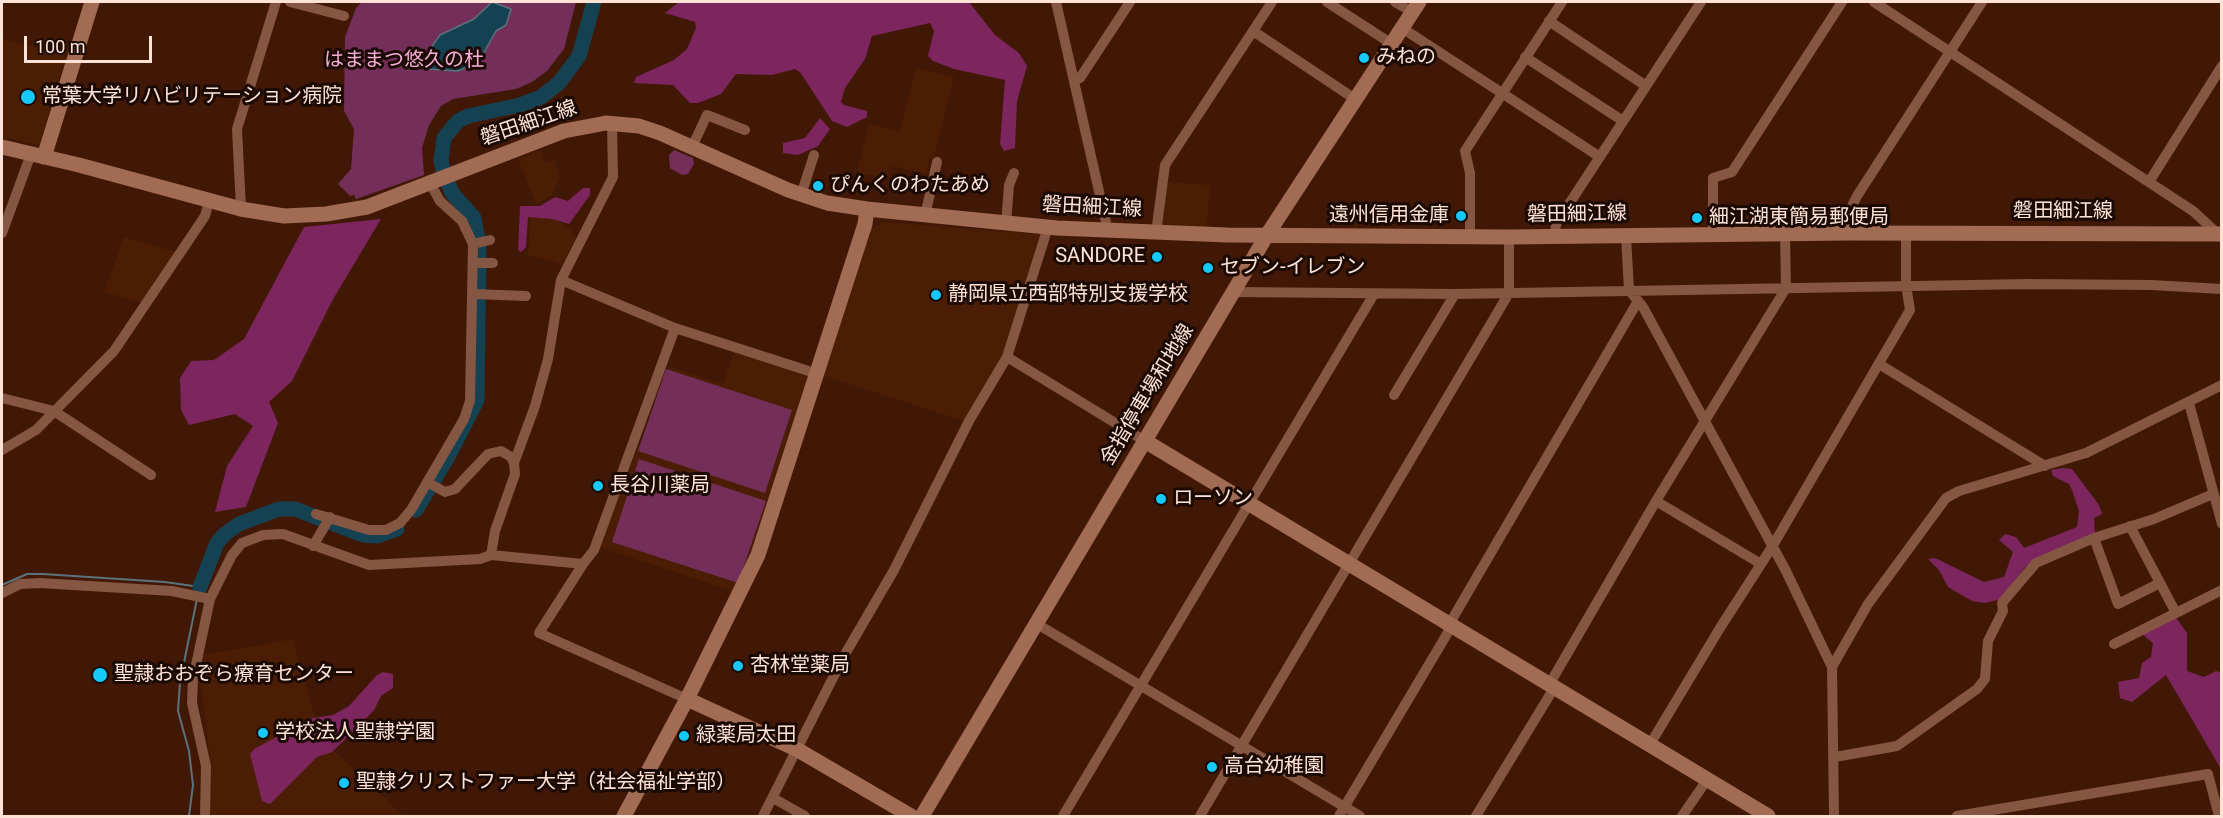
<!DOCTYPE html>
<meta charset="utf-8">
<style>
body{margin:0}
#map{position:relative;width:2223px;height:818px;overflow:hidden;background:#411805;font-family:Roboto,sans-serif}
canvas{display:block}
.frame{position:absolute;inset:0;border:3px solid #fee2d6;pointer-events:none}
.scale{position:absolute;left:24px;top:36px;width:128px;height:27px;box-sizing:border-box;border:3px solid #fee2d6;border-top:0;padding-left:8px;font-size:18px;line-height:21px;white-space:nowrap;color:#fee2d6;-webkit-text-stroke:4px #1b0a04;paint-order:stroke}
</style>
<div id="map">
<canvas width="2223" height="818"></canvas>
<div class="frame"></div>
<div class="scale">100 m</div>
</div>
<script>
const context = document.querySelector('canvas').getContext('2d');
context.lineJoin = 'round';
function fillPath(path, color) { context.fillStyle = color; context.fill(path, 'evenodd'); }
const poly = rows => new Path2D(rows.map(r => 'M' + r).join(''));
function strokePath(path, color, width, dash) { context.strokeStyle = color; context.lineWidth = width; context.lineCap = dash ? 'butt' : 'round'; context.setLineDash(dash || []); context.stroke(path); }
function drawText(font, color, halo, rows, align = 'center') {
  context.font = font + ' Roboto,"Noto Sans JP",sans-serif'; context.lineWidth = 6; context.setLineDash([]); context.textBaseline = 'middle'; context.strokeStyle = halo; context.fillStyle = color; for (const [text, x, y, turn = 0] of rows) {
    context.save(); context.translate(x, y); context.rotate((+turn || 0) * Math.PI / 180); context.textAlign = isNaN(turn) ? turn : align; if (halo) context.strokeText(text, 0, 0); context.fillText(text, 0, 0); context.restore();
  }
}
fillPath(poly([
 [2,38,66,56,39,145,2,137],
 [916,68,954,77,934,158,930,157,926,174,892,166,889,178,857,173,869,124,900,131],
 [541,150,545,163,554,160,560,178,552,195,536,204,518,159],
 [1165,182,1210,185,1207,227,1160,223],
 [530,217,556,219,570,228,577,240,564,266,555,261,528,256],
 [885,222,1044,235,1004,356,966,422,822,375,870,229],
 [124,237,176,252,143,303,104,292],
 [734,353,809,374,752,557,735,592,599,547,670,367,723,384],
 [293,639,321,739,404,816,209,816,210,762,200,674,204,655]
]), '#4c1d05');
fillPath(poly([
 [362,2,576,2,564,49,547,71,532,82,516,89,453,99,441,106,429,125,422,148,424,175,356,199,354,195,350,196,338,184,351,169,354,129,344,111,345,37,356,8],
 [674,150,693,158,694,164,688,174,682,175,670,168,669,155],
 [666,369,792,410,765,493,638,451],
 [639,459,766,501,738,583,612,542]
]), '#732f5a');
fillPath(poly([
 [679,2,969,2,995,35,1019,53,1027,66,1017,101,1015,148,1004,151,1000,144,1005,80,954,69,933,61,928,56,934,31,930,23,872,36,865,59,845,88,841,102,844,105,867,111,867,117,847,127,832,121,800,72,795,69,772,75,736,74,721,94,698,103,690,103,673,85,634,83,636,77,674,60,687,49,696,28,695,22,665,13],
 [820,118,830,129,818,146,798,155,783,153,783,143,805,138],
 [583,188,590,188,590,195,569,224,552,219,528,217,526,247,521,252,518,250,520,206,540,206,555,197,568,201],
 [381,219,332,301,292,381,269,402,278,423,246,507,215,512,227,466,253,426,235,414,189,425,181,410,180,378,191,361,214,360,244,339,304,227],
 [2063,468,2072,469,2099,505,2102,514,2094,518,2095,536,2026,566,2001,599,1985,603,1972,601,1948,587,1939,570,1928,559,1935,558,1984,582,2004,577,2013,552,1999,540,2005,534,2016,537,2024,548,2077,527,2079,511,2072,490,2069,484,2053,476,2051,470],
 [2176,618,2187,633,2187,671,2204,677,2216,671,2221,673,2221,769,2166,675,2132,702,2120,698,2118,682,2139,678,2142,663,2151,657,2153,643,2142,634],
 [383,672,393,674,393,688,381,696,374,710,359,726,332,752,317,757,270,804,262,801,250,754,254,749,312,718,333,715,349,706,377,675]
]), '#7d255f');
const water = poly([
 [492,2,511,9,506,25,496,31,478,63,458,71,428,69,423,59,440,35,474,19,492,2]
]);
fillPath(water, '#154252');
strokePath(water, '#5b727a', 1.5);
strokePath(poly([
 [2,585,27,574,43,574,165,582,200,587,198,593],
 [189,816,193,785,189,751,178,711,180,682,197,599]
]), '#5b727a', 2);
strokePath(poly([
 [416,510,449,455,477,400,479,245,474,218,452,193,443,170,441,160,444,138,458,121,468,116,520,105,541,97,559,83,579,56,594,2],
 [200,587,217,543,225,534,239,524,279,509,295,509,363,535,377,536,397,529]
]), '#154252', 15);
strokePath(poly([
 [290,2,344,16],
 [1056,2,1108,231],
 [1327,2,1392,44],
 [1395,2,1412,12],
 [1874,2,2193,211,2217,233],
 [1549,21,1646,86],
 [1402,28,1600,157],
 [1253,31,1355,99],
 [1525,57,1623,121],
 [1074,80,1080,78,1130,2],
 [692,147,707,115,745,130],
 [2149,182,2222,66],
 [801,195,814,155],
 [241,209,237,129,276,2],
 [925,216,937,162],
 [1006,224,1009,185,1014,173],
 [2,233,31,154],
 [1156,233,1165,165,1272,2],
 [1849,233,1849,212,1857,196,1982,2],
 [1713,234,1713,178,1732,172,1842,2],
 [1555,236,1556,224,1701,2],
 [1626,236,1629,290,1643,307,1786,571,1832,667],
 [1470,237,1470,173,1465,151,1562,2],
 [473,244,490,240],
 [474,263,493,263],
 [561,280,675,328],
 [1234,292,1455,294,2028,284,2151,285,2222,289],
 [474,294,526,296],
 [1007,357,1145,441],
 [1879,364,2045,466],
 [1394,395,1455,294],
 [2,398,54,411,151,475],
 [2189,403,2222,524],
 [2,450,36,430,114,351,205,216,209,201],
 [427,482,445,492,455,489,488,454,501,451,511,457,514,463],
 [1656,501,1761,564],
 [316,514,369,530,386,530,400,523,411,510,464,419,470,401,473,244,462,221,440,201,430,183],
 [2130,526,2176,613],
 [2094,538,2118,604,2160,583],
 [313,546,330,517],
 [491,555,495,531,515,474,514,463,535,406,548,359,561,280,613,177,612,123],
 [583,564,594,550,675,328,818,374],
 [2,593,20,584,40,583,172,591,210,599],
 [1037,624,1360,816],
 [2114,644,2222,590],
 [1549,685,1656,501,1786,288,1785,233],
 [1649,746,1720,628,1772,547,1910,310,1906,285,1906,233],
 [1835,757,1897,746,1977,689,1985,679,1988,641,2003,611,2002,603,2036,563,2094,538,2154,519,2213,494],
 [773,798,805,816],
 [205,816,206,766,192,703,193,679,210,599,232,555,242,543,263,535,283,534,369,565,480,559,491,555,583,564,539,633,687,699],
 [763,816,844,656,894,570,969,421,1007,357,1048,227],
 [1063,816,1374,294],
 [1200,816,1509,293,1509,237],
 [1339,816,1447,634,1454,616,1638,301],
 [1476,816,1554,688],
 [1682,816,1707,780],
 [1834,816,1832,667,1868,604,1946,498,1959,491,2086,453,2222,385],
 [1957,816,2208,774,2219,816]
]), '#855642', 10);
strokePath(poly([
 [2,147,79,165,241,209,284,216,326,214,367,207,564,131,606,123,639,126,660,133,788,190,827,203,867,209,1057,228,1227,235,1509,237,1849,233,2222,234],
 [44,157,92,2],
 [1145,441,1768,816],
 [687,699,798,750,911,816],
 [624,816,687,699,758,555,865,224,867,209],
 [922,816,1267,235,1419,2]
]), '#a26b54', 15);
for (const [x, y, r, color] of [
 [1364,58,6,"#15cafb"],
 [28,97,8,"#15cafb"],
 [818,186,6,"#15cafb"],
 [1461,216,6,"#15cafb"],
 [1697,218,6,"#15cafb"],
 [1157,257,6,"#15cafb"],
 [1208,268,6,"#15cafb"],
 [936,295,6,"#15cafb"],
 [598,486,6,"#15cafb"],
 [1161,499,6,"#15cafb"],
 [738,666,6,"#15cafb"],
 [100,675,8,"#15cafb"],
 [263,733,6,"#15cafb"],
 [684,736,6,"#15cafb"],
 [1212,767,6,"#15cafb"],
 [344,783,6,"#15cafb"]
]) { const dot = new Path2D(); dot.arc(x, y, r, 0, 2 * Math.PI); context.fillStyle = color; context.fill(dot); strokePath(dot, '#1b0a04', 2); }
drawText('20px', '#fee2d6', '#1b0a04', [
 ["みねの",1376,58],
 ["常葉大学リハビリテーション病院",42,97],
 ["ぴんくのわたあめ",830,186],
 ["遠州信用金庫",1449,216,"right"],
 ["細江湖東簡易郵便局",1709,218],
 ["SANDORE",1145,257,"right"],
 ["セブン-イレブン",1220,268],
 ["静岡県立西部特別支援学校",948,295],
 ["長谷川薬局",610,486],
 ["ローソン",1173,499],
 ["杏林堂薬局",750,666],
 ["聖隷おおぞら療育センター",114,675],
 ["学校法人聖隷学園",275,733],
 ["緑薬局太田",696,736],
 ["高台幼稚園",1224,767],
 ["聖隷クリストファー大学（社会福祉学部）",356,783]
], 'left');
drawText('20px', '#f6add7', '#1b0a04', [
 ["はままつ悠久の杜",404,61]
]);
drawText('20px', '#fee2d6', '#1b0a04', [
 ["磐田細江線",529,124,-19],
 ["磐田細江線",1092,208,3],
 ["磐田細江線",2063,212],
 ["磐田細江線",1577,215,-1],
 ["金指停車場和地線",1148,395,-59]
]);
</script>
